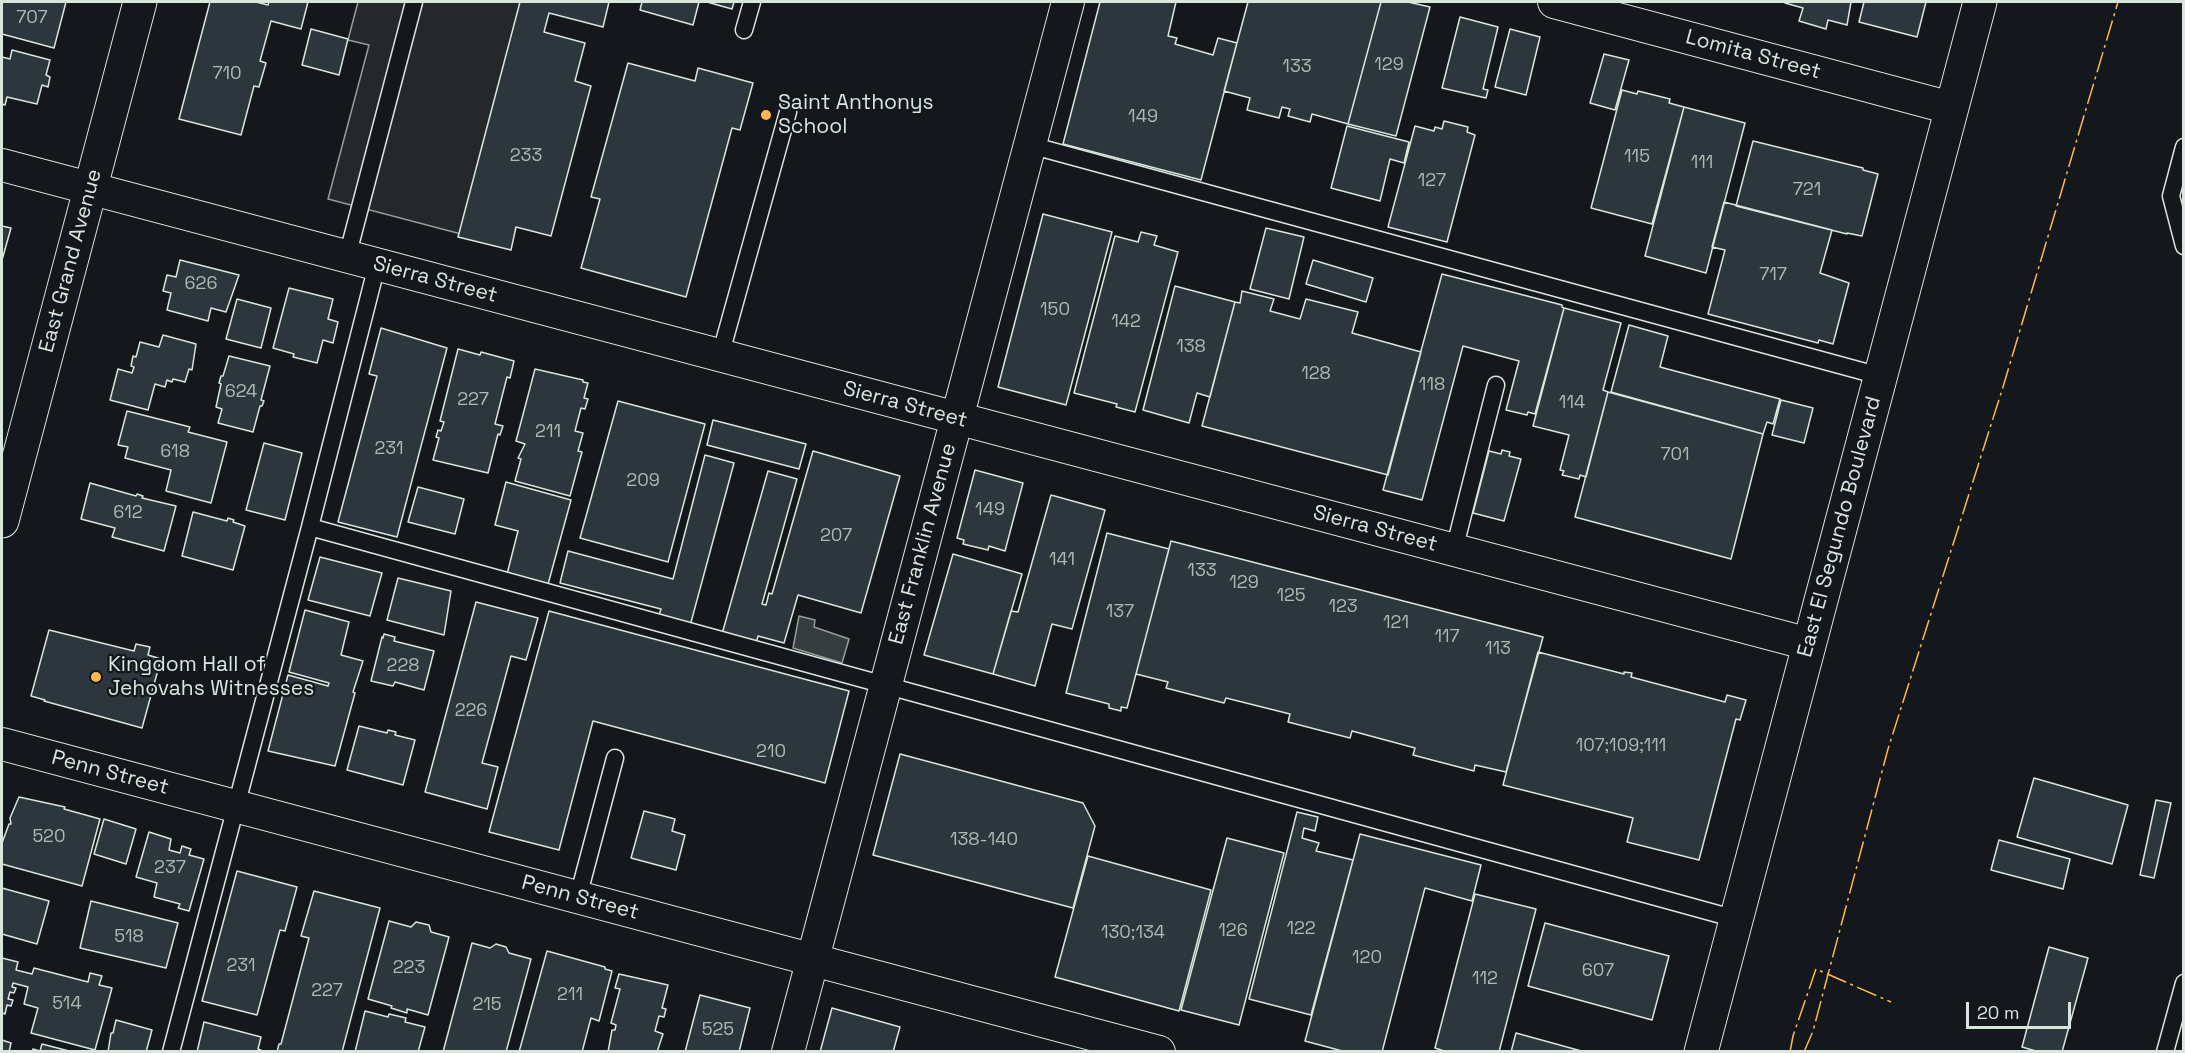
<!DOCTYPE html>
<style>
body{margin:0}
#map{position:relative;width:2185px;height:1053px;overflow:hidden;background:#14181c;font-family:"Space Grotesk",sans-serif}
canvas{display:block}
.frame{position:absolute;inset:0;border:3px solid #d8e6dc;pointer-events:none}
.scale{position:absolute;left:1966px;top:1002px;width:105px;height:27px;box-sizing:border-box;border:3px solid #d8e6dc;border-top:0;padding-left:8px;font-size:18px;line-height:21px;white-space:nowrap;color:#d8e6dc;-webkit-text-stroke:4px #14181c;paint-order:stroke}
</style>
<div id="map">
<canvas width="2185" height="1053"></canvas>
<div class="frame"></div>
<div class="scale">20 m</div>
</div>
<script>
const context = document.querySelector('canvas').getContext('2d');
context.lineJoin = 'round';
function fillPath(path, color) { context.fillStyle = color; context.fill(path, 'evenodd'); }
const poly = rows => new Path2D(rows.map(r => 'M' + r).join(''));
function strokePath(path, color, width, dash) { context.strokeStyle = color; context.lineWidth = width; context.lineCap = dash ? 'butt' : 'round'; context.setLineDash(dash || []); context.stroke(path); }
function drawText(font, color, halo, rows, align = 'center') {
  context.font = font + ' "Space Grotesk",sans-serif'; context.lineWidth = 4.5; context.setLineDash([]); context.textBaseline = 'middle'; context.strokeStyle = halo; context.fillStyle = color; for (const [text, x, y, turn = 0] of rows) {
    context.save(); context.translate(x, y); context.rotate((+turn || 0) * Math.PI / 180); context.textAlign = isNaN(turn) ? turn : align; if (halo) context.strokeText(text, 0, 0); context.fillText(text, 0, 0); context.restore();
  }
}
const parking = poly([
 [358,2,522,2,461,234,328,199,369,45,348,40,358,2]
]);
fillPath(parking, '#24282b');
strokePath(parking, '#939e99', 1.5);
const water = poly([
 [799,616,815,620,814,627,849,639,842,663,793,648,799,616]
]);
fillPath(water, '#363b3e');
strokePath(water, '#939e99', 1.5);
const building = poly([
 [2,2,66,2,54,48,2,34,2,2],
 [210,2,256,2,268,5,269,2,308,2,301,29,271,21,260,61,266,63,259,87,254,86,241,135,179,119,210,2],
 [520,2,609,2,603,27,549,13,544,32,585,43,575,81,591,86,551,236,516,227,511,250,458,237,520,2],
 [642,2,699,2,693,25,640,10,642,2],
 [707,2,734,2,732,9,707,2],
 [1100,2,1176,2,1168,36,1177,38,1175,44,1213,55,1218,38,1237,43,1201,180,1063,144,1100,2],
 [1248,2,1381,2,1348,124,1312,114,1310,122,1288,116,1290,109,1282,107,1279,118,1247,110,1250,98,1224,91,1248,2],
 [1381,2,1408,2,1430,7,1396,136,1348,124,1381,2],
 [1786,2,1851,2,1847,25,1828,20,1826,29,1799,21,1803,8,1785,3,1786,2],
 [1864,2,1926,2,1917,37,1859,22,1864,2],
 [1460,17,1498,27,1483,89,1488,90,1486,98,1442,88,1460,17],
 [311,29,348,39,339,75,302,65,311,29],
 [1510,29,1540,37,1526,95,1495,87,1510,29],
 [12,50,50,60,46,75,50,77,48,87,42,85,37,104,7,97,5,105,2,104,2,57,10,59,12,50],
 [1604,54,1629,60,1615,110,1590,103,1604,54],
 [628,63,695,81,698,68,753,83,740,130,732,128,686,297,581,268,600,199,591,197,628,63],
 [1622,90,1637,94,1638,91,1670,99,1669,103,1684,107,1652,224,1591,208,1622,90],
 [1684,107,1745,123,1706,273,1645,256,1684,107],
 [1444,121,1468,127,1467,132,1475,135,1447,242,1388,227,1415,126,1434,131,1435,127,1442,129,1444,121],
 [1347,126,1409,142,1404,163,1390,159,1380,201,1331,188,1347,126],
 [1753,141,1863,168,1863,170,1878,174,1862,236,1847,233,1847,234,1736,206,1753,141],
 [1724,202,1832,230,1820,273,1849,283,1833,344,1819,340,1818,343,1708,314,1725,250,1712,247,1724,202],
 [1043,214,1112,232,1066,405,998,387,1043,214],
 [2,226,11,228,2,260,2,226],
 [1266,228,1304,237,1289,299,1250,289,1266,228],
 [1141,232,1157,236,1154,245,1178,252,1135,412,1116,407,1117,404,1074,393,1115,236,1138,242,1141,232],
 [180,260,239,275,226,312,211,308,208,321,167,310,171,293,163,291,167,275,176,277,180,260],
 [1313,260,1373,278,1366,302,1306,284,1313,260],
 [1442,274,1562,305,1562,307,1564,308,1535,414,1528,412,1527,415,1506,410,1519,361,1463,346,1422,500,1383,490,1442,274],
 [1175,286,1235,302,1210,397,1197,393,1189,423,1143,410,1175,286],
 [289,288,333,299,328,319,338,322,333,343,323,340,317,363,293,357,294,354,273,348,289,288],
 [1242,291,1274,299,1270,311,1300,319,1306,299,1358,312,1352,333,1421,352,1388,475,1202,426,1235,302,1240,303,1242,291],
 [237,299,271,308,261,348,226,339,237,299],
 [1564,308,1621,323,1603,390,1608,392,1586,477,1580,475,1579,479,1562,475,1564,471,1560,470,1569,435,1533,426,1564,308],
 [1629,325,1668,336,1660,367,1780,399,1773,424,1767,422,1763,434,1611,392,1629,325],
 [381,328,447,348,397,537,338,522,377,376,369,374,381,328],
 [163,335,196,344,192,370,189,369,185,382,173,379,172,382,167,380,165,387,155,384,148,410,110,400,118,369,132,373,134,367,131,366,133,356,136,357,140,342,159,347,163,335],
 [458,349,480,355,481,352,514,361,510,378,507,377,495,424,503,426,500,435,498,434,488,473,433,460,439,438,436,437,438,430,441,431,444,422,440,421,458,349],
 [229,356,270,366,261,400,264,401,262,406,260,406,253,432,218,423,222,409,216,407,221,384,219,383,221,376,223,376,229,356],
 [535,369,583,380,583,382,588,383,584,398,588,399,585,409,581,408,575,431,583,433,578,451,582,452,570,496,515,481,521,459,518,458,525,444,516,441,535,369],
 [1608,392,1763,434,1731,559,1575,517,1608,392],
 [1781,400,1813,408,1804,443,1772,435,1781,400],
 [618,401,705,424,668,562,580,538,618,401],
 [127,411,190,427,188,432,227,442,211,503,166,491,171,470,125,458,128,447,118,445,127,411],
 [713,420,806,444,799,469,707,445,713,420],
 [264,443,302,453,285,520,246,510,264,443],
 [1502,450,1510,452,1509,456,1521,459,1504,521,1473,513,1489,451,1501,454,1502,450],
 [813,451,900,476,861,613,798,595,784,643,758,636,756,644,722,634,768,471,797,479,762,604,766,605,769,593,772,594,813,451],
 [705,455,734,463,690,626,658,618,661,609,560,583,568,551,673,579,705,455],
 [975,470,1023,483,1005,551,989,546,988,550,963,544,964,540,957,538,975,470],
 [506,482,571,500,547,588,506,578,518,531,495,525,506,482],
 [90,483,136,496,137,494,143,496,142,498,176,506,164,551,112,537,115,528,81,519,90,483],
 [418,487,464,499,455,534,408,522,418,487],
 [1051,495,1105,510,1072,629,1052,624,1035,686,993,674,1011,611,1018,612,1051,495],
 [193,512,227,521,228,518,234,520,233,522,245,526,233,570,182,556,193,512],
 [1107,533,1169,549,1127,708,1121,707,1121,711,1109,708,1109,704,1066,693,1107,533],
 [1171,541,1543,637,1506,772,1475,765,1474,771,1413,755,1415,748,1352,731,1350,738,1288,722,1290,714,1226,698,1224,703,1166,688,1168,682,1136,674,1171,541],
 [953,554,1022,574,993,674,924,655,953,554],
 [320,557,382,573,370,616,308,600,320,557],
 [398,578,451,591,444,635,387,620,398,578],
 [476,602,538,618,526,660,511,656,482,763,498,767,487,809,425,792,476,602],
 [305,610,349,622,341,655,363,661,353,692,355,693,335,766,268,751,288,675,328,686,329,683,289,672,305,610],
 [549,611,849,691,825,783,593,721,559,850,489,832,549,611],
 [49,630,134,651,136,644,150,647,148,655,161,659,142,728,44,701,45,700,31,696,49,630],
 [384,634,395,637,394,641,434,651,424,690,395,682,393,686,371,681,382,637,383,638,384,634],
 [1538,652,1624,674,1624,672,1632,673,1631,677,1725,702,1727,695,1746,700,1740,720,1736,719,1699,860,1627,842,1633,818,1503,785,1538,652],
 [359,726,387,733,388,730,396,732,395,735,415,740,403,785,347,770,359,726],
 [900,754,1083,803,1095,826,1073,908,873,855,900,754],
 [2034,778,2128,805,2112,864,2017,837,2034,778],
 [19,797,65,807,64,809,100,819,82,886,2,864,2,843,9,824,11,824,10,818,19,797],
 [2156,800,2171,803,2154,878,2140,875,2156,800],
 [644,811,675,819,672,831,685,835,676,870,631,858,644,811],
 [1297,812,1318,817,1315,831,1304,828,1302,838,1319,843,1316,851,1353,860,1311,1015,1249,999,1297,812],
 [104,819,136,829,126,864,94,854,104,819],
 [149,832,171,839,169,850,180,853,182,846,191,849,189,855,204,859,189,911,178,908,180,904,154,897,157,883,136,877,149,832],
 [1360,834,1481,865,1472,901,1425,888,1382,1052,1346,1052,1305,1041,1360,834],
 [1227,838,1284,853,1239,1025,1181,1010,1227,838],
 [1999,840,2070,859,2063,889,1991,870,1999,840],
 [1088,856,1211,890,1179,1011,1055,977,1088,856],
 [237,871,297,887,285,931,280,930,257,1015,202,1001,237,871],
 [2,888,49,901,37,944,2,934,2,888],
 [314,891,380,908,342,1052,277,1052,279,1044,281,1044,309,938,301,936,314,891],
 [1475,894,1536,909,1499,1052,1447,1052,1435,1048,1475,894],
 [91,901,178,923,166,968,80,948,91,901],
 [389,921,411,927,416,922,429,925,431,932,449,937,428,1015,407,1009,407,1013,391,1008,392,1006,368,999,389,921],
 [1545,923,1669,956,1652,1020,1528,986,1545,923],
 [472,943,490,948,496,944,506,947,509,953,531,959,506,1052,443,1052,472,943],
 [2049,947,2088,958,2062,1052,2039,1052,2022,1047,2049,947],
 [547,951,605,967,605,969,612,971,599,1021,591,1018,582,1052,519,1052,547,951],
 [2,958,18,962,16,970,32,974,34,968,88,982,90,973,102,976,99,985,112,988,95,1050,31,1033,38,1008,24,1004,28,987,13,983,12,987,16,988,14,993,10,992,8,999,13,1000,11,1006,7,1005,5,1014,2,1013,2,958],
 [619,974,668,985,662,1008,666,1009,664,1017,659,1016,655,1031,663,1034,657,1052,608,1052,612,1030,615,1030,616,1025,611,1023,620,989,615,988,619,974],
 [700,995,750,1008,739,1052,685,1052,700,995],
 [832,1008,900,1027,893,1052,820,1052,832,1008],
 [365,1011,388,1017,389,1014,406,1018,405,1022,425,1027,418,1052,355,1052,365,1011],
 [116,1020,152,1030,146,1052,108,1052,111,1033,113,1033,116,1020],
 [204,1022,261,1037,258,1049,265,1052,197,1052,204,1022],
 [1516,1033,1585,1052,1511,1052,1516,1033],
 [2,1040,11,1043,9,1052,2,1052,2,1040],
 [42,1044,69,1051,69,1052,32,1052,33,1049,40,1051,42,1044]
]);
fillPath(building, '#2c363c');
strokePath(building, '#d8e6dc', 1.5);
const service = poly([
 [744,30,752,2],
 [1030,145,1880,376],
 [2184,147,2171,196,2184,246],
 [347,257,414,2],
 [720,356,788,112],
 [310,527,1736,919],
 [1454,550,1496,385],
 [578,897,615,758],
 [171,1052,310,527,377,265],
 [2165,1052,2184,983]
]);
const minor = poly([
 [1554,2,1951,108],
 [2,165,1809,644],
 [2,744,1159,1052],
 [788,1052,1068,2]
]);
const secondary = poly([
 [2,521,140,2],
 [1701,1052,1980,2]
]);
strokePath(service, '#d8e6dc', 19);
strokePath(minor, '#d8e6dc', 34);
strokePath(secondary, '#d8e6dc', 35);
strokePath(service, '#14181c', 16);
strokePath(minor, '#14181c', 32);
strokePath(secondary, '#14181c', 33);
strokePath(poly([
 [1790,1052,1793,1036,1816,969,1891,1002],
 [1804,1052,1813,1031,1888,749,2003,387,2118,2]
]), '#ffb74d', 1.5, [21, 4.5, 3, 4.5]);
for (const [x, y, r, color] of [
 [766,115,6,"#ffb74d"],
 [96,677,6,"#ffb74d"]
]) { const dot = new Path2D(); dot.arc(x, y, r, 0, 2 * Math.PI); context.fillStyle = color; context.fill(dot); strokePath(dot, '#14181c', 2); }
drawText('18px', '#adbab4', null, [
 ["707",32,18],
 ["129",1389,65],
 ["133",1297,67],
 ["710",227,74],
 ["149",1143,117],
 ["233",526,156],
 ["115",1637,157],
 ["111",1702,163],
 ["127",1432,181],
 ["721",1807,190],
 ["717",1773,275],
 ["626",201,284],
 ["150",1055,310],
 ["142",1126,322],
 ["138",1191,347],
 ["128",1316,374],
 ["118",1432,385],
 ["624",241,392],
 ["227",473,400],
 ["114",1572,403],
 ["211",548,432],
 ["231",389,449],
 ["618",175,452],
 ["701",1675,455],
 ["209",643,481],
 ["149",990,510],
 ["612",128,513],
 ["207",836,536],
 ["141",1062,560],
 ["133",1202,571],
 ["129",1244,583],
 ["125",1291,596],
 ["123",1343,607],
 ["137",1120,612],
 ["121",1396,623],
 ["117",1447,637],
 ["113",1498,649],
 ["228",403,666],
 ["226",471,711],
 ["107;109;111",1621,746],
 ["210",771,752],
 ["520",49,837],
 ["138-140",984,840],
 ["237",170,868],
 ["122",1301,929],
 ["126",1233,931],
 ["130;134",1133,933],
 ["518",129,937],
 ["120",1367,958],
 ["231",241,966],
 ["223",409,968],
 ["607",1598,971],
 ["112",1485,979],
 ["227",327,991],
 ["211",570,995],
 ["514",67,1004],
 ["215",487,1005],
 ["525",718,1030]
]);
drawText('21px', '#d8e6dc', '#14181c', [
 ["Lomita Street",1753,55,15],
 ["East Grand Avenue",71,261,-75],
 ["Sierra Street",435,280,15],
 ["Sierra Street",905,405,15],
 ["East El Segundo Boulevard",1840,527,-75],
 ["Sierra Street",1375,529,15],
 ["East Franklin Avenue",923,544,-75],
 ["Penn Street",110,773,15],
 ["Penn Street",580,898,15]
]);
drawText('21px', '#d8e6dc', '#14181c', [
 ["Saint Anthonys",778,103],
 ["School",778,127],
 ["Kingdom Hall of",108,665],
 ["Jehovahs Witnesses",108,689]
], 'left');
</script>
